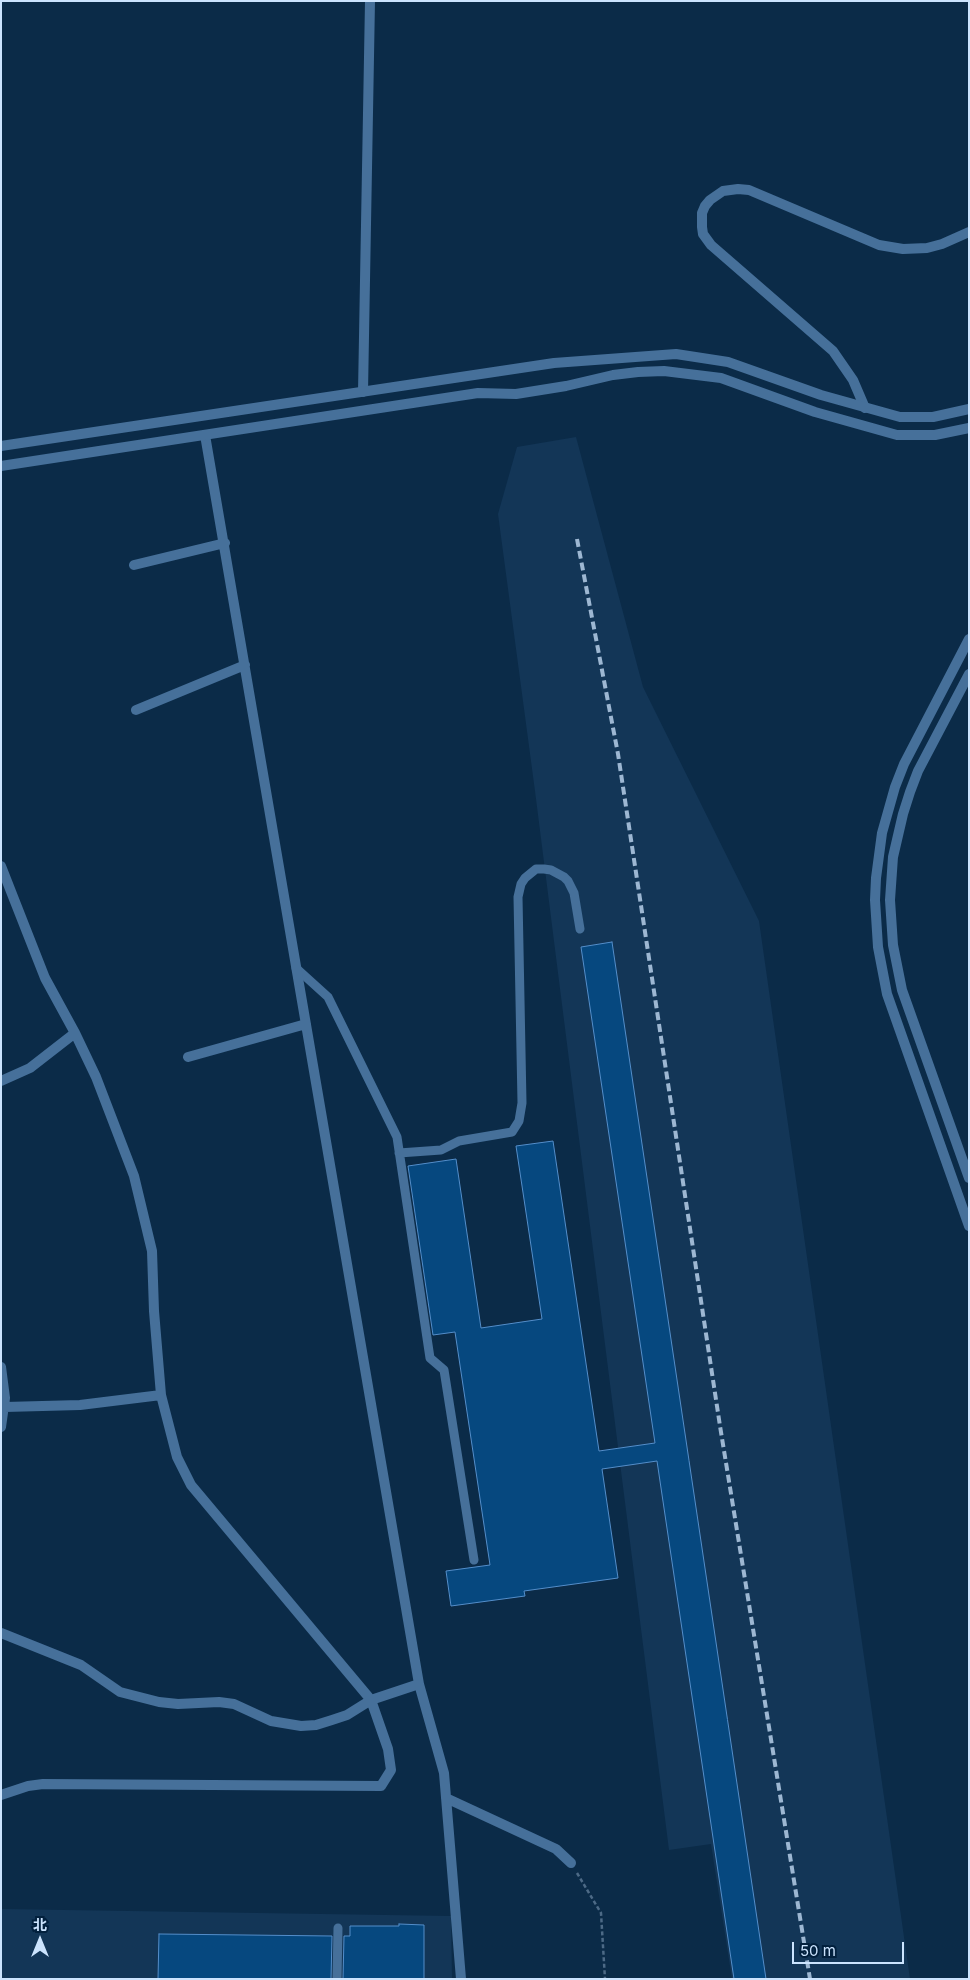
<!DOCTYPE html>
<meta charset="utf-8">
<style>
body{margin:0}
#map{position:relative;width:970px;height:1980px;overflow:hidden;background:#0b2b48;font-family:Inter,"Noto Sans SC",sans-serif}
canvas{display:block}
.frame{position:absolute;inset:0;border:2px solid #cce4fe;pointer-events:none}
.north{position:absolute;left:15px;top:1915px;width:50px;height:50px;-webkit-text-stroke:4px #02203d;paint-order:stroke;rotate:0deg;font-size:14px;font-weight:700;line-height:20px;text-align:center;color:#cce4fe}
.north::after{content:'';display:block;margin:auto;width:18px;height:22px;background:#cce4fe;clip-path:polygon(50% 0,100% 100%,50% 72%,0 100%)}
.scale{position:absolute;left:792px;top:1942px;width:112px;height:22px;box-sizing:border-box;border:2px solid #cce4fe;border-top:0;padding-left:6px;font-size:15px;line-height:18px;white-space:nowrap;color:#cce4fe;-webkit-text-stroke:4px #02203d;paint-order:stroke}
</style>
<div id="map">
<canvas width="970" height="1980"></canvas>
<div class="frame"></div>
<div class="north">北</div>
<div class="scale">50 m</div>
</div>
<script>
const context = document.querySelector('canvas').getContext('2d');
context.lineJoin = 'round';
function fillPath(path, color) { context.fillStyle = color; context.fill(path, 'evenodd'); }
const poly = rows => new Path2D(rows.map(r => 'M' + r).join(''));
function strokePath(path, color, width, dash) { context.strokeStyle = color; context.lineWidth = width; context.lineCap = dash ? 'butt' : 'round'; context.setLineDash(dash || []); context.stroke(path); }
fillPath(poly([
 [576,437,643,687,759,921,910,1979,732,1979,711,1844,669,1850,535,791,498,514,517,447],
 [1,1909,451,1916,452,1979,1,1979]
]), '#133657');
const building = poly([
 [612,942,766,1979,734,1979,657,1461,602,1469,618,1578,524,1591,525,1596,451,1606,446,1571,490,1565,455,1332,433,1335,408,1166,456,1159,481,1328,542,1319,516,1146,553,1141,599,1451,655,1443,581,947,612,942],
 [399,1924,424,1925,424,1979,343,1979,344,1936,350,1936,350,1926,399,1926,399,1924],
 [159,1934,332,1936,331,1979,158,1979,159,1934]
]);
fillPath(building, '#06487f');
strokePath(building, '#548eca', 1);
strokePath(poly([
 [577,1873,601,1913,605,1979]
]), '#4d6a86', 2.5, [4, 2.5]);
strokePath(poly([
 [296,968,328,997,397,1137,430,1358,444,1370,474,1560],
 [399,1153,441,1150,459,1141,512,1132,519,1121,522,1103,518,897,521,884,525,878,536,869,544,869,551,870,564,877,568,881,574,893,580,929],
 [337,1979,338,1928]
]), '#46709a', 9);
strokePath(poly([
 [363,392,370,1],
 [865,408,853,380,833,351,711,245,703,234,702,227,702,213,705,206,710,200,723,191,738,189,749,190,879,245,903,249,927,248,942,244,969,232],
 [205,435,419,1684,444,1773,461,1979],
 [134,565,225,543],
 [136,710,245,665],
 [1,866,45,978,75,1033,96,1077,134,1176,152,1251,154,1311,161,1395,177,1457,191,1485,371,1700,419,1684],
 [188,1057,306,1024],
 [1,1081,30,1068,75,1033],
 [1,1367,5,1398,1,1427],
 [5,1407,80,1405,161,1395],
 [1,1633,81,1665,120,1692,159,1702,178,1704,219,1702,234,1704,271,1721,301,1726,316,1725,332,1720,347,1715,371,1700,388,1749,391,1770,381,1786,43,1784,28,1786,1,1795],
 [446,1798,556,1849,571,1863]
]), '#46709a', 10);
strokePath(poly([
 [1,446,554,363,676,354,728,362,821,395,900,417,933,417,969,409],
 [1,466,478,393,516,394,566,386,613,375,638,372,664,371,721,378,815,412,897,435,935,435,969,428],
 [969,639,904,764,895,787,882,833,876,878,875,900,878,947,887,994,969,1226],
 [969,674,918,771,910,792,903,814,893,857,890,900,893,945,902,990,969,1178]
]), '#46709a', 10);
strokePath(poly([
 [577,539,618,754,720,1426,810,1979]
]), '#9db7d2', 4, [8, 4]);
</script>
